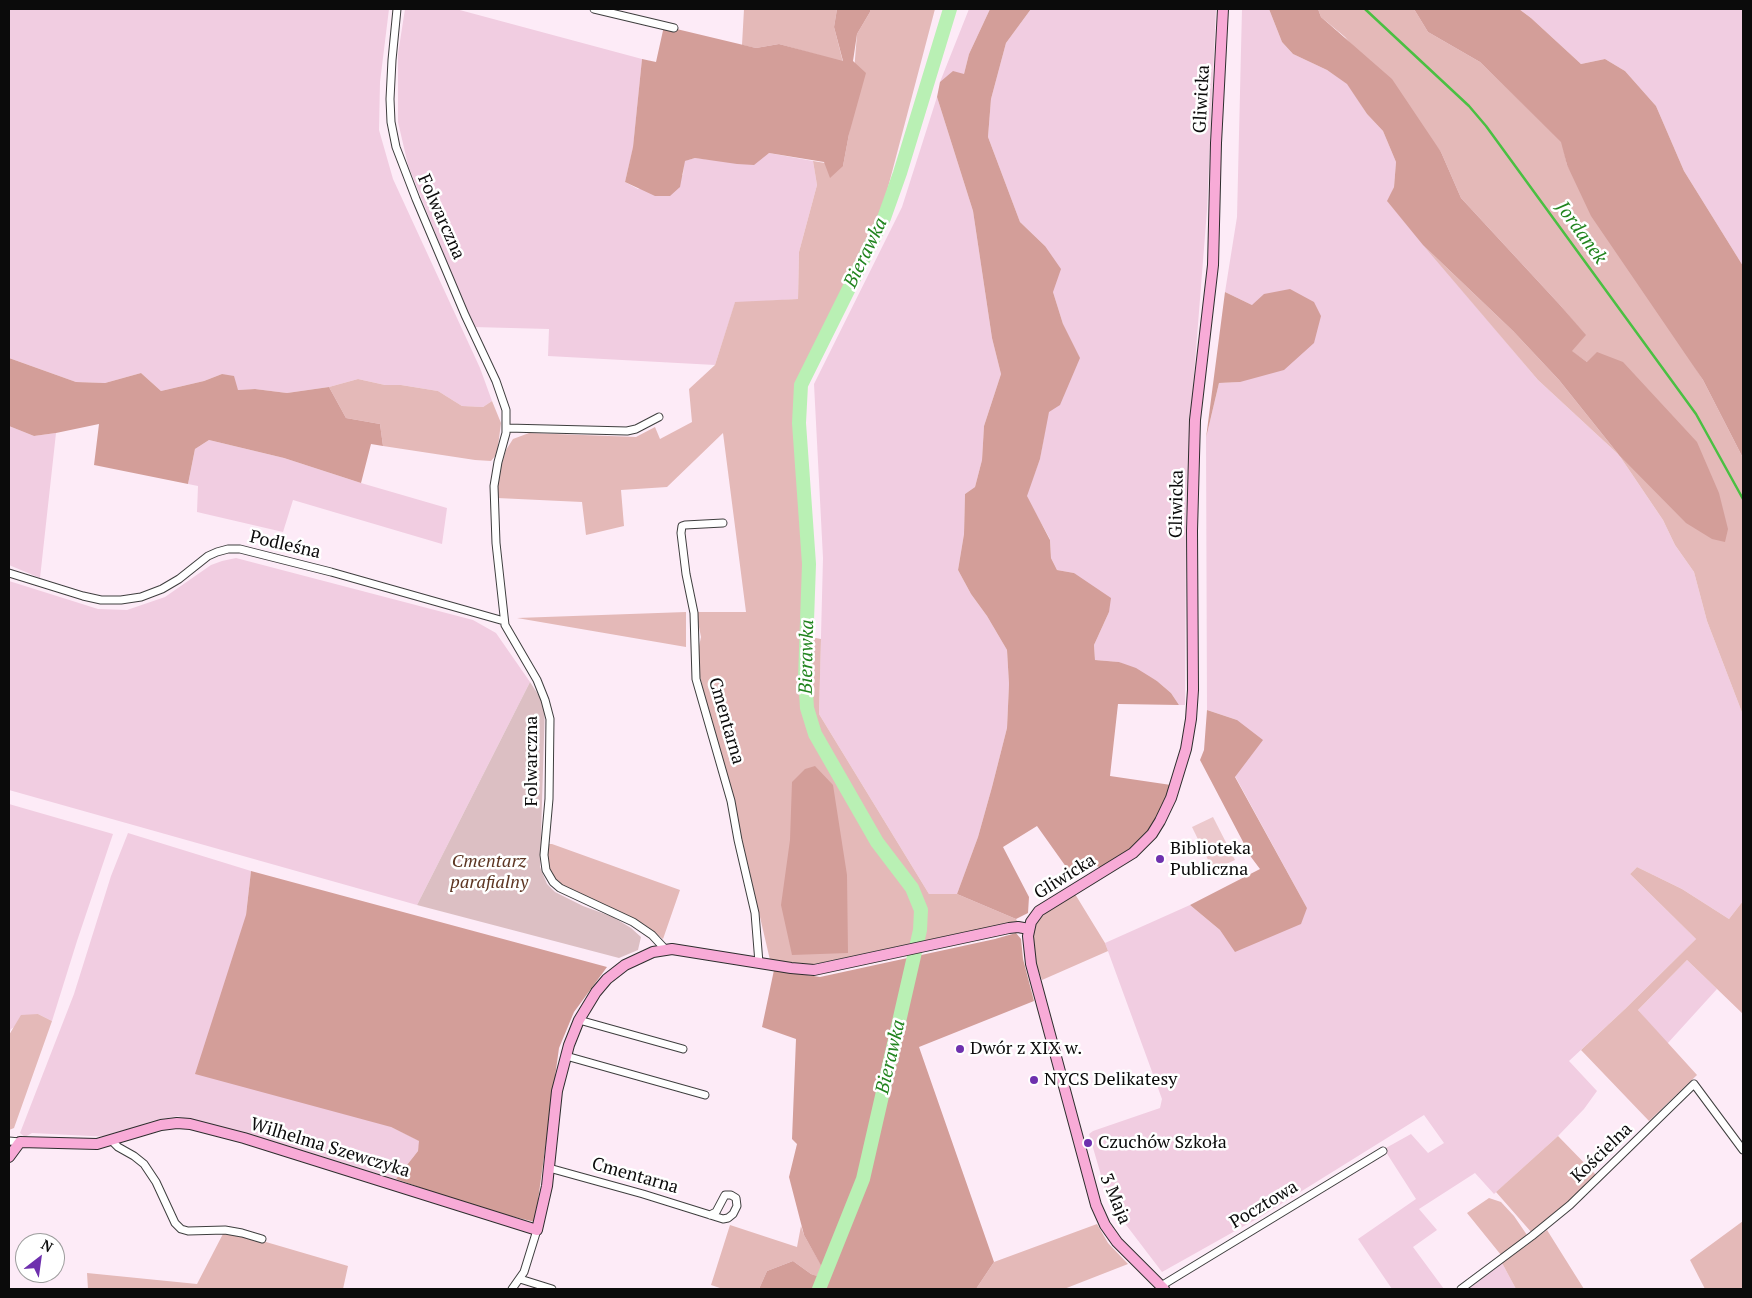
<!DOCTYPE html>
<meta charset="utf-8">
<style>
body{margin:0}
#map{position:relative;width:1752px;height:1298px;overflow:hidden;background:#fdebf7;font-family:"PT Serif",serif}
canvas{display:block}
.frame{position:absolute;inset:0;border:10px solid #0b0b0b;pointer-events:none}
.north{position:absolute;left:15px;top:1233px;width:50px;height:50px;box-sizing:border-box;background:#fff;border:1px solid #9d9d9d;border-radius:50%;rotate:30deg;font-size:14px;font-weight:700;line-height:20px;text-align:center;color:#0b0b0b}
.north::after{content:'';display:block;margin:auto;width:18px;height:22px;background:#6e30ae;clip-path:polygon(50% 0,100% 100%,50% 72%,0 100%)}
</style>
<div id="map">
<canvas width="1752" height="1298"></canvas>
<div class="frame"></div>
<div class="north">N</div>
</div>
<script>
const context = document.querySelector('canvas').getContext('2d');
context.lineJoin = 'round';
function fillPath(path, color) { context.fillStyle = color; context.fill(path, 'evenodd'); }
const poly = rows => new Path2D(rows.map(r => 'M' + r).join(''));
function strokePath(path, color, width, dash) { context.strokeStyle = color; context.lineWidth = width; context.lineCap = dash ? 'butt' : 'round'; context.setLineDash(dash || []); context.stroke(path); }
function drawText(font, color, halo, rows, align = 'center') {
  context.font = font + ' "PT Serif",serif'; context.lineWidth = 5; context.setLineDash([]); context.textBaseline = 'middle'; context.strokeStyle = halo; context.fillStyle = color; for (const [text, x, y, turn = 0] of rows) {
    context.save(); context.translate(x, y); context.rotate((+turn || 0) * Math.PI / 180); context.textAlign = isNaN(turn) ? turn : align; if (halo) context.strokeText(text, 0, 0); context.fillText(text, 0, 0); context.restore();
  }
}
fillPath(poly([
 [9,9,389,9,380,82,379,130,393,179,480,368,492,401,483,407,462,406,438,391,401,385,385,385,358,379,329,387,287,393,255,389,238,390,222,374,204,381,161,391,141,373,105,383,76,382,9,358],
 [405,9,456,9,642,59,633,148,625,182,638,189,683,175,684,161,695,158,712,160,769,153,813,161,817,185,799,252,798,299,735,303,715,365,548,356,549,329,473,327,408,165,398,122,398,54],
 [969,9,990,9,969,54,964,74,940,82],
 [1031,9,1216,9,1207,210,1194,375,1186,526,1185,705,1179,705,1171,693,1157,681,1119,662,1095,660,1094,645,1109,612,1074,573,1057,570,1051,558,1050,539,1026,496,1040,459,1063,324,1053,292,1045,246,1020,222,988,137,991,99,1006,43],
 [1242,9,1269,9,1282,42,1293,54,1327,70,1348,84,1367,114,1383,131,1396,162,1394,187,1388,202,1538,380,1619,455,1663,520,1675,545,1694,572,1707,621,1743,715,1743,901,1729,919,1682,889,1637,867,1630,874,1696,939,1625,1009,1569,1061,1597,1091,1584,1109,1558,1136,1494,1194,1475,1173,1419,1209,1437,1230,1413,1247,1444,1289,1392,1289,1358,1239,1416,1199,1384,1149,1411,1134,1428,1153,1444,1143,1424,1115,1260,1217,1162,1272,1117,1213,1105,1189,1089,1134,1093,1131,1160,1108,1162,1099,1105,943,1190,905,1220,930,1307,908,1235,776,1237,720,1207,710,1206,438,1219,383,1240,382,1252,305,1225,292,1237,217],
 [1519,9,1743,9,1743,266,1684,171,1656,106,1625,71,1605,59,1581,64,1531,18],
 [937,97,973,211,992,338,1001,374,984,426,982,460,975,487,965,494,964,534,958,570,971,594,987,616,1007,650,1009,684,1007,728,992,787,978,837,957,894,929,894,819,714,823,558,814,384,902,207],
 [9,426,34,436,56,433,40,578,9,565],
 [209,440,284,458,361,483,447,508,442,544,293,500,283,532,197,512,198,486,188,484,195,449],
 [236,558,473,620,496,633,530,682,417,905,9,790,9,581,98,609,127,610,165,597,211,565,222,561],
 [9,804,113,834,77,941,52,1021,38,1014,11,1029,9,1035],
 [128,833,251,871,246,915,391,1127,420,1141,418,1151,396,1179,199,1124,178,1116,152,1121,110,1137,32,1133,25,1137,20,1133,74,994,111,876],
 [1687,960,1717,989,1667,1044,1638,1010],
 [1502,1263,1516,1289,1466,1289]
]), '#f1cde1');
fillPath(poly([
 [744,9,837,9,834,27,843,62,779,44,756,48,742,45],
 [870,9,935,9,882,210,803,372,793,424,804,580,800,635,821,639,819,714,929,894,957,894,1016,919,1017,921,810,965,770,960,743,844,700,677,698,651,701,637,696,612,746,612,723,433,667,487,621,490,624,526,586,535,582,502,497,498,497,480,506,450,513,439,529,433,636,437,655,427,660,439,692,422,689,389,715,365,735,302,798,299,799,252,817,185,813,161,843,166,849,134,857,34,870,12],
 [1318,9,1414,9,1428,32,1480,62,1562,142,1567,165,1703,380,1743,458,1743,715,1707,621,1694,572,1675,545,1663,520,1619,455,1538,380,1423,245,1513,331,1559,380,1619,455,1587,362,1571,351,1585,335,1560,305,1461,198,1441,152,1345,37,1321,17],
 [358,379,385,385,401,385,438,391,462,406,483,407,492,401,501,423,497,454,491,461,475,460,383,446,380,424,346,418,329,387],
 [686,612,686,647,517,618],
 [549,844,552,844,680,890,663,939,645,925,630,917,573,892,557,882,550,872,547,862],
 [1637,867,1682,889,1729,919,1743,901,1743,1014,1687,960,1638,1010,1697,1075,1649,1121,1581,1050,1625,1009,1696,939,1630,874],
 [1075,894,1105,943,1108,951,1042,980,1034,959,1032,939,1035,925,1046,912],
 [38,1014,52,1021,14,1128,9,1130,9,1035,21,1015],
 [1558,1136,1597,1176,1532,1233,1496,1192],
 [1489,1198,1501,1202,1514,1216,1527,1235,1501,1255,1467,1213],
 [1743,1221,1743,1289,1705,1289,1690,1260],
 [1097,1224,1108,1243,1128,1264,1064,1289,976,1289,994,1262],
 [730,1225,797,1247,801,1226,804,1235,830,1281,811,1274,793,1261,767,1271,759,1289,723,1289,711,1285],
 [225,1230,348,1266,343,1289,88,1289,87,1273,197,1284],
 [1547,1230,1584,1289,1516,1289,1502,1263]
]), '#e4b9b8');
fillPath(poly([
 [837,9,870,9,870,12,857,34,853,61,866,73,849,134,843,166,830,178,824,162,769,153,754,165,737,164,695,158,685,161,680,187,670,196,655,196,625,182,633,147,642,59,656,62,664,26,756,48,779,44,843,61,834,27],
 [990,9,1031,9,1006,43,991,99,988,137,1020,222,1045,246,1061,269,1053,292,1063,324,1080,358,1060,405,1049,412,1040,459,1027,496,1050,540,1051,558,1057,570,1074,573,1111,598,1109,612,1094,645,1095,660,1119,662,1136,668,1157,681,1171,693,1179,705,1118,704,1110,776,1171,785,1162,808,1150,829,1131,849,1101,868,1093,864,1077,873,1069,871,1037,826,1003,847,1029,897,1028,913,1016,919,957,894,978,837,992,787,1007,728,1009,684,1007,650,987,616,971,594,958,570,964,534,965,494,975,487,982,460,984,426,1001,374,992,338,973,211,937,97,940,82,953,71,964,74,969,54],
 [1269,9,1318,9,1321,17,1392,79,1441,152,1461,198,1560,305,1586,335,1572,351,1587,362,1597,352,1623,362,1697,442,1719,493,1728,529,1725,542,1712,539,1686,523,1619,455,1559,380,1513,331,1423,245,1387,201,1394,187,1396,162,1383,131,1367,114,1347,84,1327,70,1293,54,1282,42],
 [1414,9,1519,9,1531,18,1581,64,1605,59,1625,71,1656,106,1684,171,1743,266,1743,458,1703,380,1591,216,1567,165,1561,142,1480,62,1428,32],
 [1290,289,1314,302,1321,316,1314,343,1284,370,1240,382,1219,383,1206,438,1225,292,1252,305,1264,294],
 [9,358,76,382,105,383,141,373,161,391,204,381,222,374,234,376,238,390,255,389,287,393,329,387,346,418,380,424,383,446,371,444,361,483,284,458,209,440,195,449,188,484,94,465,99,424,56,433,34,436,9,426],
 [1207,710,1237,720,1263,740,1235,777,1307,908,1301,924,1235,952,1220,930,1190,905,1260,869,1251,857,1200,760,1204,750],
 [815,766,833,785,847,875,848,953,792,955,781,905,790,840,792,782,805,769],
 [251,871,607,967,574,1012,559,1048,535,1222,482,1209,396,1179,418,1151,419,1141,391,1127,195,1074,246,915],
 [1016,933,1021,939,1023,959,1034,1001,919,1047,994,1262,976,1289,759,1289,767,1271,793,1261,811,1274,829,1280,804,1235,789,1177,797,1144,792,1139,796,1039,762,1027,774,970,820,977,995,939]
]), '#d39e99');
fillPath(poly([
 [530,682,545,705,540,867,547,884,555,892,583,906,613,917,631,928,641,937,638,950,619,958,417,905]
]), '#dcbfc3');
fillPath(poly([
 [1213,817,1235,860,1213,870,1192,827]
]), '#ecc9cd');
strokePath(poly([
 [1365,9,1469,106,1486,126,1696,414,1743,499]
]), '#4ac042', 2.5);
strokePath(poly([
 [819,1289,863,1179,920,930,921,910,912,888,877,842,815,734,807,708,805,678,809,564,799,423,801,385,884,218,900,173,950,9]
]), '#b9f0b4', 14);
const street = poly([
 [397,9,392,60,390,99,391,122,396,147,416,199,465,315,496,381,506,410,506,433,498,462,494,486,496,543,505,625,537,680,545,700,550,719,549,799,544,855,546,870,553,882,560,888,633,922,652,935,665,949],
 [594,9,674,28],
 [507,428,627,431,636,429,659,417],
 [723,523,685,525,682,526,681,533,686,574,694,613,696,679,731,801,738,840,755,913,759,963],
 [9,573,83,596,101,600,121,600,141,597,162,589,179,579,208,556,217,552,228,549,240,549,331,572,504,621],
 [579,1020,683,1049],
 [566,1056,705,1095],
 [9,1141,20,1142],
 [112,1141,118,1147,134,1156,144,1164,156,1182,175,1223,181,1229,188,1231,225,1230,242,1233,262,1239],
 [549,1168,643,1194,723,1219,728,1218,733,1214,737,1206,736,1198,731,1195,725,1195,716,1212,710,1215],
 [520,1279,552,1289],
 [1161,1286,1383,1151],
 [512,1289,524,1272,537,1230],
 [1461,1289,1532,1236,1570,1205,1694,1084,1743,1150]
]);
const secondary = poly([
 [9,1157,20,1142,97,1144,161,1125,177,1123,190,1124,244,1138,537,1230,547,1186,557,1091,569,1045,579,1020,596,992,607,979,625,965,653,952,672,949,791,968,814,970,1009,928,1018,927,1029,929],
 [1164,1289,1117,1242,1105,1225,1096,1205,1031,964,1028,936,1031,922,1039,911,1133,853,1152,834,1160,821,1171,798,1186,749,1191,719,1193,690,1192,531,1195,420,1213,265,1216,143,1223,9]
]);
strokePath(street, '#3e3e3e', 9);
strokePath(secondary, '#2d2d2d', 12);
strokePath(street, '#fff', 7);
strokePath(secondary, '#f8abd7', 10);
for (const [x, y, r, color] of [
 [1160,859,5,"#6e30ae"],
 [960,1049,5,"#6e30ae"],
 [1034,1080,5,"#6e30ae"],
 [1088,1143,5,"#6e30ae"]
]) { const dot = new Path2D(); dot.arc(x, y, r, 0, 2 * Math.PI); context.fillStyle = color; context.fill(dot); strokePath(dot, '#fff', 2); }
drawText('18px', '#0b0b0b', '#fff', [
 ["Gliwicka",1202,99,-87],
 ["Folwarczna",441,217,66],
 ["Gliwicka",1177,504,-89],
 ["Podleśna",285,545,13],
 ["Cmentarna",726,721,74],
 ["Folwarczna",532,761,-90],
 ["Gliwicka",1065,877,-32],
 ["Wilhelma Szewczyka",330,1148,17],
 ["Kościelna",1602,1153,-44],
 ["Cmentarna",635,1176,16],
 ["3 Maja",1115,1199,67],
 ["Pocztowa",1264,1205,-31]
]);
drawText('18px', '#0b0b0b', '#fff', [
 ["Biblioteka",1170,849],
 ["Publiczna",1170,870],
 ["Dwór z XIX w.",970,1049],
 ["NYCS Delikatesy",1044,1080],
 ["Czuchów Szkoła",1098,1143]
], 'left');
drawText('italic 18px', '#5c3522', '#fff', [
 ["Cmentarz",489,862],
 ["parafialny",489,883]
]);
drawText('italic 19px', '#21841e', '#fff', [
 ["Jordanek",1581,233,54],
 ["Bierawka",866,253,-64],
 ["Bierawka",807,657,-89],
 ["Bierawka",891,1057,-77]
]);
</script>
